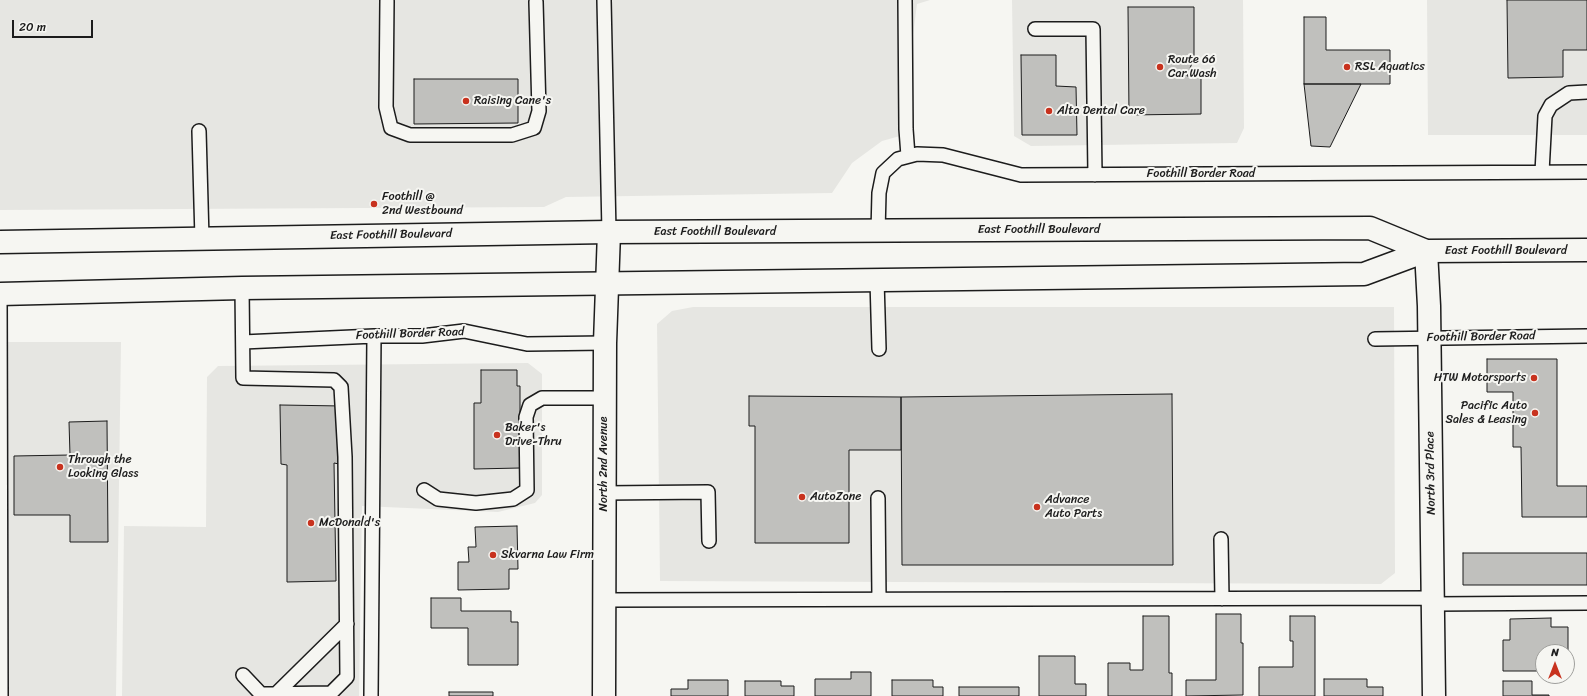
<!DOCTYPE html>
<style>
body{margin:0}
#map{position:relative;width:1587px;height:696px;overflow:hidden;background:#f6f6f2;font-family:Sriracha,sans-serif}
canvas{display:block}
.north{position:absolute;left:1535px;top:644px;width:40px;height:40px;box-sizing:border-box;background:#f6f6f2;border:1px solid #9f9f9c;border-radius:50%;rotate:0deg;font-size:11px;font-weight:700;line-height:16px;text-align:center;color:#1c1c1c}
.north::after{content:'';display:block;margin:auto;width:14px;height:18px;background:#c8321e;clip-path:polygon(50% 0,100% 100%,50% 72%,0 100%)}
.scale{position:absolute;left:12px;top:20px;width:81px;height:18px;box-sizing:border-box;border:2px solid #1c1c1c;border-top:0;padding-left:5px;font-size:12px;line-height:14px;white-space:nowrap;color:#1c1c1c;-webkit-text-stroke:3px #f6f6f2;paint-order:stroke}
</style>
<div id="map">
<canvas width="1587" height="696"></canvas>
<div class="north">N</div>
<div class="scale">20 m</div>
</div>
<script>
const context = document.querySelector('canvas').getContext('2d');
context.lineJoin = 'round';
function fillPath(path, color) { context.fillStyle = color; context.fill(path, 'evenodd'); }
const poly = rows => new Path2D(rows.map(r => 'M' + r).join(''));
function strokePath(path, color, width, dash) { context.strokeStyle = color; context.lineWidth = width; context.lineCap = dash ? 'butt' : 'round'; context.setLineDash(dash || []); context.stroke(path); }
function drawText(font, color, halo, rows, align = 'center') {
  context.font = font + ' Sriracha,sans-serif'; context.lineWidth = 4; context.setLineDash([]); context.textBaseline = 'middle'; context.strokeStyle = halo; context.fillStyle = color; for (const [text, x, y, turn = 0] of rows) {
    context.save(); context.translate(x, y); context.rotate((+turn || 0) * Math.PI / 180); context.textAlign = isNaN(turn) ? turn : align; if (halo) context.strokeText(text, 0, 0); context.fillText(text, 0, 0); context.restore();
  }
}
fillPath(poly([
 [0,0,930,0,917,4,900,136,882,141,852,163,832,193,566,197,544,207,0,210],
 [1012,0,1243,0,1244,128,1237,143,1031,146,1014,136],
 [1427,0,1587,0,1587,135,1428,135],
 [693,307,1394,307,1395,573,1381,584,660,581,657,324,672,311],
 [0,342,121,342,116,696,0,696],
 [528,363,542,374,542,495,535,503,498,512,362,506,359,696,122,696,124,526,206,527,207,377,218,366]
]), '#e6e6e2');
const building = poly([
 [1507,0,1587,0,1587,50,1563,50,1563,77,1508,78,1507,0],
 [1128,7,1194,7,1194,58,1187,76,1201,76,1201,114,1129,115,1128,7],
 [1304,17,1326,17,1326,50,1390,50,1390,84,1304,84,1304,17],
 [1021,55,1056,55,1056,86,1076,87,1077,135,1022,135,1021,55],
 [414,79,518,79,518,123,414,124,414,79],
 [1304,84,1361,84,1330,147,1311,146,1304,84],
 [1487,359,1557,359,1557,486,1587,486,1587,517,1522,517,1521,447,1513,447,1513,392,1487,392,1487,359],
 [481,370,517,370,517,386,520,386,520,468,474,469,474,403,481,403,481,370],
 [1172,394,1173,565,902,565,901,397,1172,394],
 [749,396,901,397,901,450,849,450,849,543,755,543,755,426,749,426,749,396],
 [280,405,342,406,339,464,334,463,336,581,287,582,287,465,281,464,280,405],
 [107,421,108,542,70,542,70,515,14,515,14,456,70,455,69,422,107,421],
 [517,526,518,569,509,569,509,589,458,590,458,562,469,562,468,547,476,547,475,527,517,526],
 [1463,553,1587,553,1587,585,1463,585,1463,553],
 [431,598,461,598,461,611,511,611,511,622,518,622,518,665,468,665,468,628,431,628,431,598],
 [1216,614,1241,614,1241,643,1243,643,1243,695,1186,696,1186,680,1216,680,1216,614],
 [1143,616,1169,616,1169,673,1172,673,1172,696,1108,696,1108,663,1130,663,1130,670,1143,670,1143,616],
 [1290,616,1315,616,1315,696,1259,696,1259,667,1293,667,1293,641,1290,641,1290,616],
 [1551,618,1551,627,1568,627,1568,671,1567,652,1543,652,1543,671,1503,671,1503,640,1510,640,1510,619,1551,618],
 [1039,656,1075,656,1075,684,1086,684,1086,696,1039,696,1039,656],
 [851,672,871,672,871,696,815,696,815,679,851,679,851,672],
 [1324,679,1367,679,1367,687,1383,687,1383,696,1324,696,1324,679],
 [688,680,728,680,728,696,671,696,671,689,688,689,688,680],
 [892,680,933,680,933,687,943,687,943,696,892,696,892,680],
 [745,681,781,681,781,686,794,686,794,696,745,696,745,681],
 [1503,681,1532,681,1532,695,1549,695,1549,696,1503,696,1503,681],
 [959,687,1019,687,1019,696,959,696,959,687],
 [449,692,493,692,493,696,449,696,449,692]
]);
fillPath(building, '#c0c0bd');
strokePath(building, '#1c1c1c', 1);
const lane = poly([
 [604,0,609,232],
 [905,0,906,129,908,156],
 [387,1,386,107,391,128,410,135,512,135,534,128,539,111,536,2],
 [1035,29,1093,29,1095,175],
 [199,131,202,239],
 [1542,172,1545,116,1551,105,1569,93,1587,92],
 [878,232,879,193,883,173,898,159,917,154,943,155,1021,175,1587,172],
 [877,280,879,349],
 [242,288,243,378,334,380,341,387,345,457,347,677,331,693,261,694,243,675],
 [0,294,1,696],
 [1375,339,1587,336],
 [243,342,374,336,422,336,464,331,527,344,605,343],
 [424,490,438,499,476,503,513,499,527,490,526,417,530,405,542,398,604,398],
 [604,493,708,492,709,541],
 [878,498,879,599],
 [1221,539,1222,599],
 [604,600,1433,598],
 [1433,604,1587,603],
 [276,694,347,624],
 [371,696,374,336]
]);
const street = poly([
 [1426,251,1429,306,1434,696]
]);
const secondary = poly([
 [604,696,605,343,609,232]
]);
const primary = poly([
 [0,242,609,232,1370,228,1426,251],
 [0,294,242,288,1364,274,1426,251,1587,250]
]);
strokePath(lane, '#1c1c1c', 16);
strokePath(street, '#1c1c1c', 25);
strokePath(secondary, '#1c1c1c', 25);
strokePath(primary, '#1c1c1c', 25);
strokePath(lane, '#f6f6f2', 13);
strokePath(street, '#f6f6f2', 22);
strokePath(secondary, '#f6f6f2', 22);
strokePath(primary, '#f6f6f2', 22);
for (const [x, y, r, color] of [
 [1160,67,4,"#c8321e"],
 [1347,67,4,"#c8321e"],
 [466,101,4,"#c8321e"],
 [1049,111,4,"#c8321e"],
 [374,204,4,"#c8321e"],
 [1534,378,4,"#c8321e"],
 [1535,413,4,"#c8321e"],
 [497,435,4,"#c8321e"],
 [60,467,4,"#c8321e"],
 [802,497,4,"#c8321e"],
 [1037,507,4,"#c8321e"],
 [311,523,4,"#c8321e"],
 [493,555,4,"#c8321e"]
]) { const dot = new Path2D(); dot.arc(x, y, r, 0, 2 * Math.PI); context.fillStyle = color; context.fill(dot); strokePath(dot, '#f6f6f2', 1.5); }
drawText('12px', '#1c1c1c', '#f6f6f2', [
 ["Route 66",1168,60],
 ["Car Wash",1168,74],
 ["RSL Aquatics",1355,67],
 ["Raising Cane's",474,101],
 ["Alta Dental Care",1057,111],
 ["Foothill @",382,197],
 ["2nd Westbound",382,211],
 ["HTW Motorsports",1526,378,"right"],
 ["Pacific Auto",1527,406,"right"],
 ["Sales & Leasing",1527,420,"right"],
 ["Baker's",505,428],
 ["Drive-Thru",505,442],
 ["Through the",68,460],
 ["Looking Glass",68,474],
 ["AutoZone",810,497],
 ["Advance",1045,500],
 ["Auto Parts",1045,514],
 ["McDonald's",319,523],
 ["Skvarna Law Firm",501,555]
], 'left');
drawText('12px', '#1c1c1c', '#f6f6f2', [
 ["Foothill Border Road",1201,174],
 ["East Foothill Boulevard",1039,230],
 ["East Foothill Boulevard",715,232],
 ["East Foothill Boulevard",391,235,-1],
 ["East Foothill Boulevard",1506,251],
 ["Foothill Border Road",410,334,-2],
 ["Foothill Border Road",1481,337,-1],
 ["North 2nd Avenue",604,464,-90],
 ["North 3rd Place",1431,473,-91]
]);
</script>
